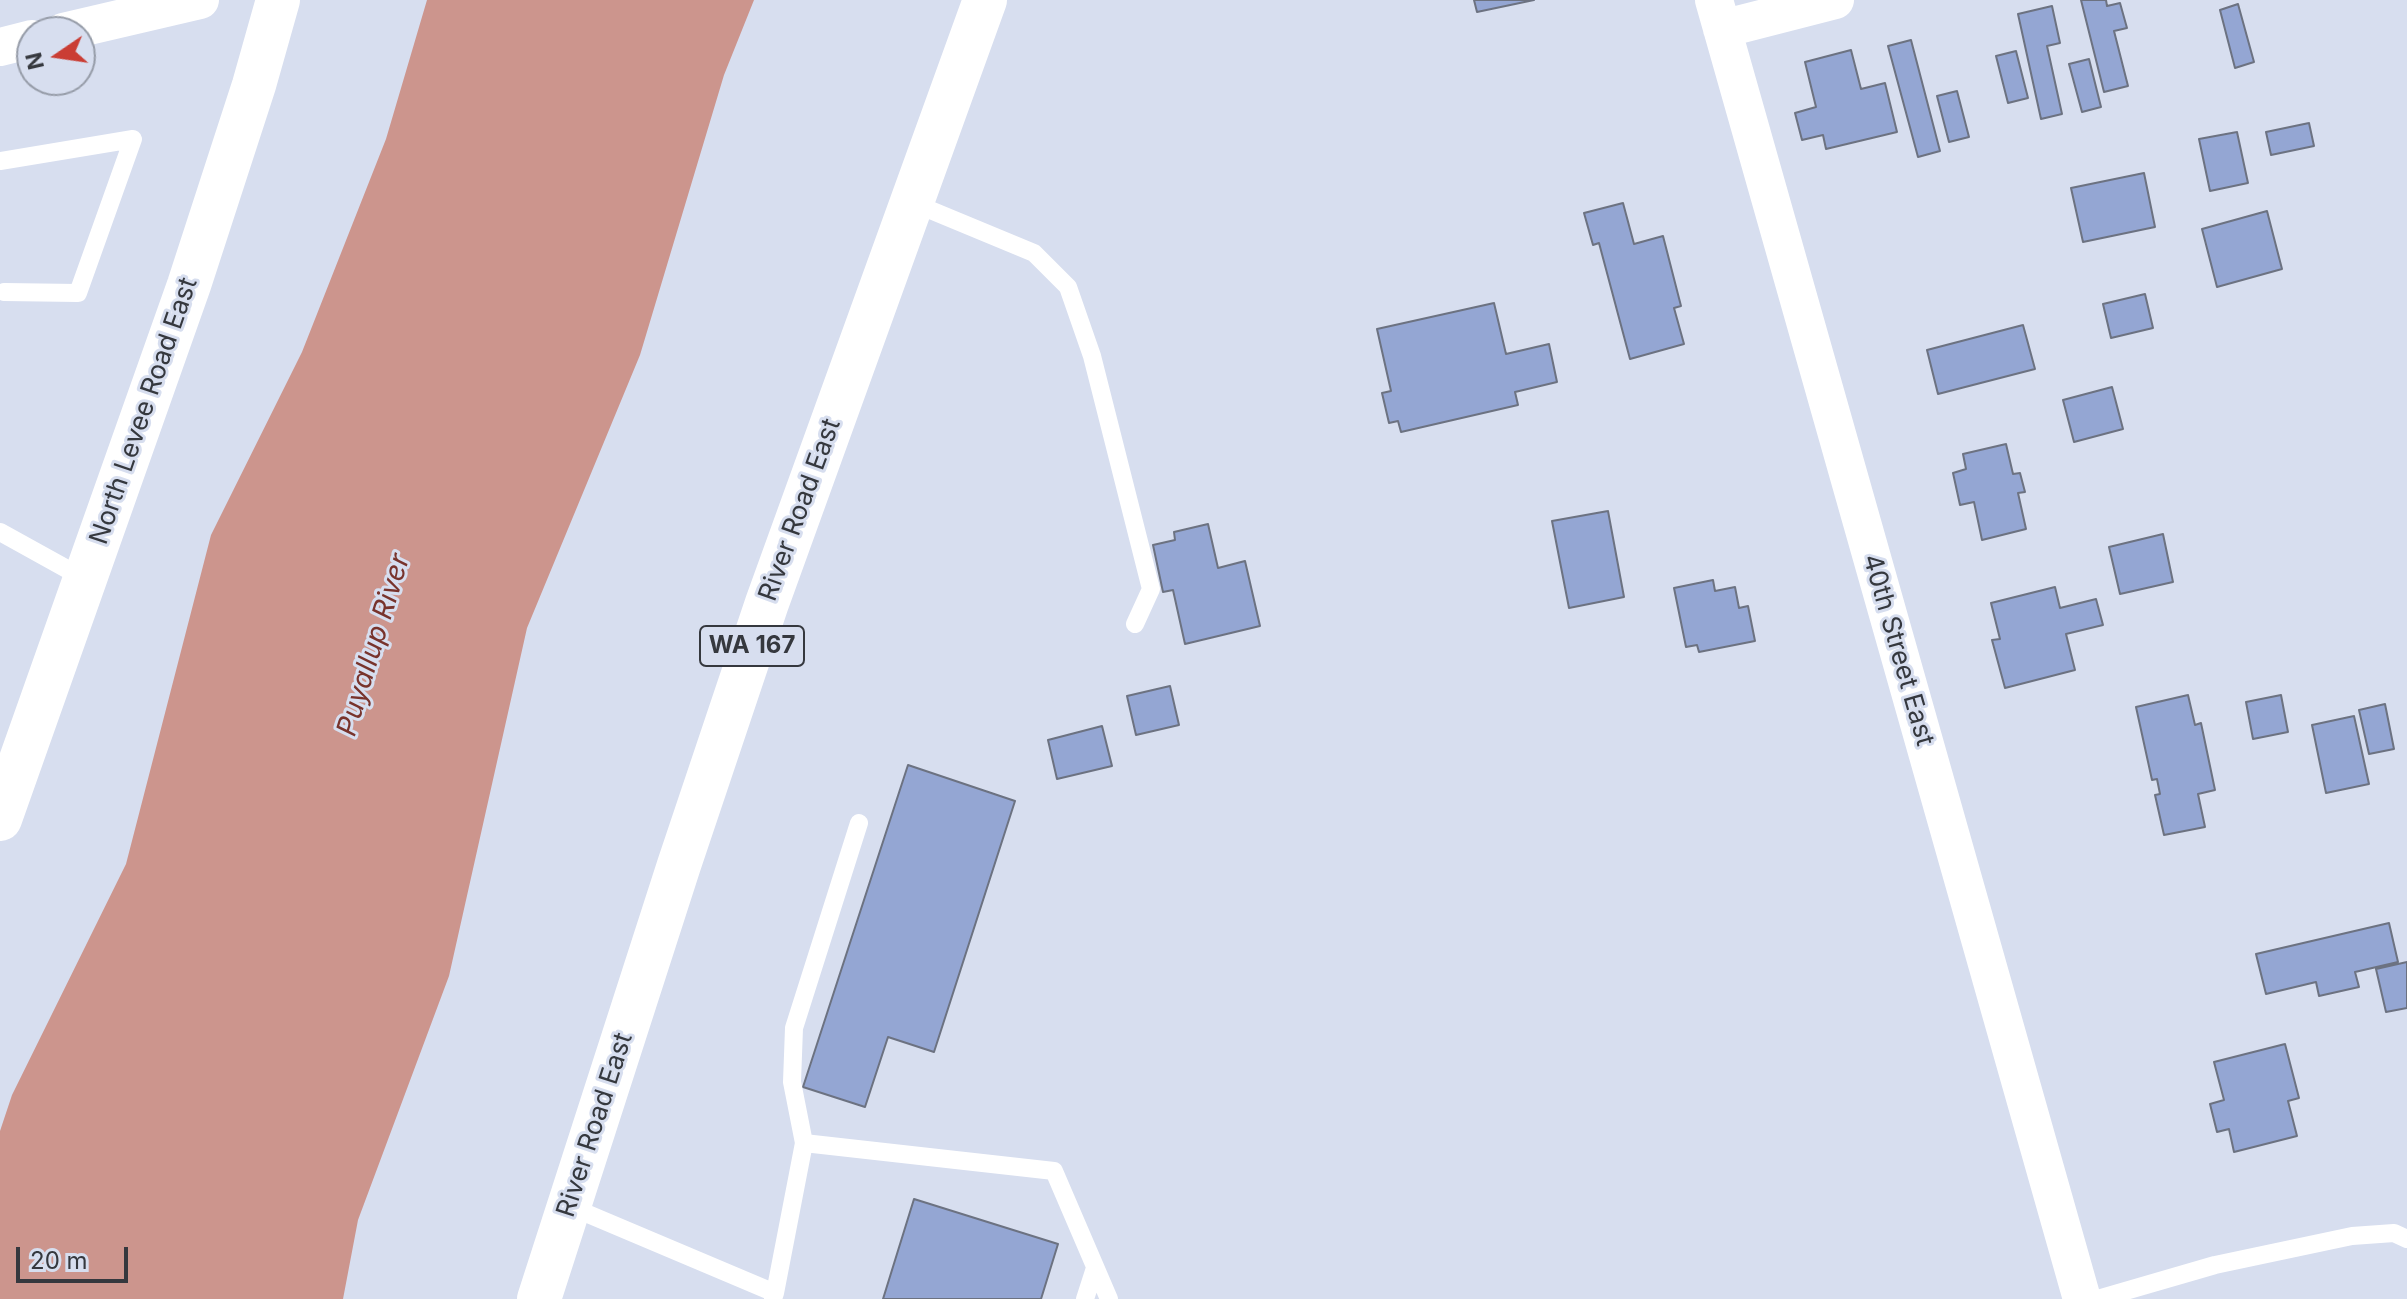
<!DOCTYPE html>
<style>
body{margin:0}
#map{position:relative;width:2407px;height:1299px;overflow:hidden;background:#d7deef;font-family:Inter,sans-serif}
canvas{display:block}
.north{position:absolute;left:16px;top:16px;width:80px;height:80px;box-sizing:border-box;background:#d7deef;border:2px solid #969ca8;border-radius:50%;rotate:257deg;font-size:22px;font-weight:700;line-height:32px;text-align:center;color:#35383e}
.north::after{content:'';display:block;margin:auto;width:28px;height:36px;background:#ca3d34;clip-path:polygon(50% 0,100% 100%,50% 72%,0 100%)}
.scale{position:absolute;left:16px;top:1247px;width:112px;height:36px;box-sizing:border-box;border:4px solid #35383e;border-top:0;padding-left:10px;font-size:24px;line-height:28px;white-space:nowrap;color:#35383e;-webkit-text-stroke:6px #d7deef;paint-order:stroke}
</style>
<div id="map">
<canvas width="2407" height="1299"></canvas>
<div class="north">N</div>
<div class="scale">20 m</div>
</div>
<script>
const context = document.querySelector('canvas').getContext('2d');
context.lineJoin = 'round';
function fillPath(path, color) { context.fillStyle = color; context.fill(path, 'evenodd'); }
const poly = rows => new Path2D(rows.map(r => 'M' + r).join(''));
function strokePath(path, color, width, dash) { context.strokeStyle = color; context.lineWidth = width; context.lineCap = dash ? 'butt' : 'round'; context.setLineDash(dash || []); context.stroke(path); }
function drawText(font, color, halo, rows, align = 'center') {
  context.font = font + ' Inter,sans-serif'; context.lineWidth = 6; context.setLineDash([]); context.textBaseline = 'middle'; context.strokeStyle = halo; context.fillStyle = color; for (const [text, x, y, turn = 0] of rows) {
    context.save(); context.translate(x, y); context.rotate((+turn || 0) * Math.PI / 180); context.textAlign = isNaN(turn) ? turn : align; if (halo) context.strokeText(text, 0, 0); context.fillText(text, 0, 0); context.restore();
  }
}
fillPath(poly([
 [427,0,754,0,724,75,640,355,527,628,449,976,358,1220,343,1299,0,1299,0,1131,12,1095,126,864,211,535,302,352,386,139]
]), '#cc958d');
const building = poly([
 [1474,0,1534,0,1477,12,1474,0],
 [2081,0,2106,0,2107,6,2120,3,2127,28,2114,31,2128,86,2104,92,2081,0],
 [2238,4,2254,62,2235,68,2220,10,2238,4],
 [2052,6,2060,43,2047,46,2062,114,2041,119,2018,14,2052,6],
 [1911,40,1940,151,1918,157,1888,46,1911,40],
 [1851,50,1861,89,1885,83,1897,132,1826,149,1823,135,1802,140,1795,113,1816,107,1805,62,1851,50],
 [2016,51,2028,98,2008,103,1996,56,2016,51],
 [2089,59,2101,107,2082,112,2069,64,2089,59],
 [1957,91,1969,137,1949,142,1937,96,1957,91],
 [2309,123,2314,146,2271,155,2266,132,2309,123],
 [2237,132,2248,183,2210,191,2199,139,2237,132],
 [2144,173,2155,227,2083,242,2071,188,2144,173],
 [1623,203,1634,244,1663,236,1681,306,1674,308,1684,344,1630,359,1599,243,1593,245,1584,213,1623,203],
 [2267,211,2282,269,2217,287,2202,229,2267,211],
 [2145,294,2153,328,2111,338,2103,304,2145,294],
 [1494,303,1506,354,1549,344,1557,382,1515,392,1518,405,1401,432,1398,421,1389,423,1382,393,1391,391,1377,329,1494,303],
 [2023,325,2035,369,1938,394,1927,350,2023,325],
 [2112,387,2123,429,2074,442,2063,400,2112,387],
 [2006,444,2013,474,2020,473,2025,492,2018,493,2026,529,1982,540,1974,502,1960,505,1953,473,1966,469,1963,454,2006,444],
 [1608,511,1624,597,1569,608,1552,521,1608,511],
 [1208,524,1218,568,1245,561,1260,626,1185,644,1173,590,1163,592,1153,545,1175,540,1174,532,1208,524],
 [2163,534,2173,582,2120,594,2109,547,2163,534],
 [1713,580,1715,591,1735,587,1739,608,1748,606,1755,641,1699,652,1697,645,1686,647,1674,588,1713,580],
 [2055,587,2060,608,2096,599,2103,625,2066,634,2075,670,2005,688,1992,640,2000,639,1991,603,2055,587],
 [1170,686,1179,725,1136,735,1127,696,1170,686],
 [2188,695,2195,725,2201,723,2215,790,2198,794,2205,827,2164,835,2155,795,2160,794,2157,779,2152,780,2136,707,2188,695],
 [2281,695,2288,732,2253,739,2246,702,2281,695],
 [2385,704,2394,749,2369,754,2359,710,2385,704],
 [2354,716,2369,784,2326,793,2312,725,2354,716],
 [1102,726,1112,766,1057,779,1048,740,1102,726],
 [908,765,1015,801,934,1052,888,1037,865,1107,803,1087,908,765],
 [2389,923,2398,962,2355,972,2359,987,2319,996,2316,982,2266,994,2256,954,2389,923],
 [2407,962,2407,1008,2386,1012,2376,969,2407,962],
 [2285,1044,2299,1098,2288,1101,2297,1136,2234,1152,2229,1129,2217,1132,2210,1104,2224,1100,2214,1062,2285,1044],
 [914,1199,1058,1244,1041,1299,883,1299,914,1199]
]);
fillPath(building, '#94a6d3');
strokePath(building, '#6c7281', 2);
strokePath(poly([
 [0,161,133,139,78,293,4,292],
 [911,202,1034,253,1068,287,1092,356,1151,589,1135,624],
 [0,532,85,579],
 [804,1143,1054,1171,1109,1299],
 [569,1206,775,1293,773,1299],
 [775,1293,804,1143,792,1082,794,1028,859,823],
 [1085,1299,1095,1268],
 [2098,1299,2215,1265,2352,1236,2394,1233,2407,1239]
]), '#fff', 18);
strokePath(poly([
 [1714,0,2082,1299],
 [1722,29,1835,0],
 [63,32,200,0],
 [0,47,32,39]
]), '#fff', 38);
strokePath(poly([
 [0,819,189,285,254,85,278,0]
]), '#fff', 44);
strokePath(poly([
 [539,1299,679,865,767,603,985,0]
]), '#fff', 44);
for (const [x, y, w] of [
 [752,646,104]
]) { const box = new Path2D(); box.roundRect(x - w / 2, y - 20, w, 40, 6); context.fillStyle = '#d7deef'; context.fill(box); strokePath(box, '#35383e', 2); }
drawText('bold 24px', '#35383e', null, [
 ["WA 167",752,646]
]);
drawText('26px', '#35383e', '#d7deef', [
 ["North Levee Road East",144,411,-71],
 ["River Road East",800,510,-70],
 ["40th Street East",1898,650,74],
 ["River Road East",595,1125,-72]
]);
drawText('italic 28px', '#78332c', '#d7deef', [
 ["Puyallup River",374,645,-73]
]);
</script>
